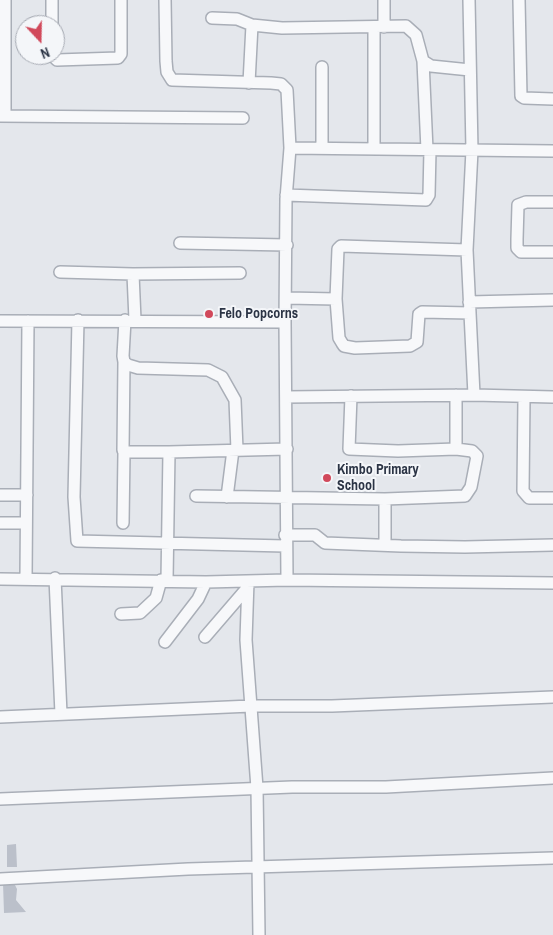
<!DOCTYPE html>
<style>
body{margin:0}
#map{position:relative;width:553px;height:935px;overflow:hidden;background:#e4e7ec;font-family:"Archivo Narrow",sans-serif}
canvas{display:block}
.north{position:absolute;left:15px;top:15px;width:50px;height:50px;box-sizing:border-box;background:#f4f6f9;border:1px solid #a4a8b1;border-radius:50%;rotate:159deg;font-size:14px;font-weight:700;line-height:20px;text-align:center;color:#2b3445}
.north::after{content:'';display:block;margin:auto;width:18px;height:22px;background:#d1495b;clip-path:polygon(50% 0,100% 100%,50% 72%,0 100%)}
</style>
<div id="map">
<canvas width="553" height="935"></canvas>
<div class="north">N</div>
</div>
<script>
const context = document.querySelector('canvas').getContext('2d');
context.lineJoin = 'round';
function fillPath(path, color) { context.fillStyle = color; context.fill(path, 'evenodd'); }
const poly = rows => new Path2D(rows.map(r => 'M' + r).join(''));
function strokePath(path, color, width, dash) { context.strokeStyle = color; context.lineWidth = width; context.lineCap = dash ? 'butt' : 'round'; context.setLineDash(dash || []); context.stroke(path); }
function drawText(font, color, halo, rows, align = 'center') {
  context.font = font + ' "Archivo Narrow",sans-serif'; context.lineWidth = 4; context.setLineDash([]); context.textBaseline = 'middle'; context.strokeStyle = halo; context.fillStyle = color; for (const [text, x, y, turn = 0] of rows) {
    context.save(); context.translate(x, y); context.rotate((+turn || 0) * Math.PI / 180); context.textAlign = isNaN(turn) ? turn : align; if (halo) context.strokeText(text, 0, 0); context.fillText(text, 0, 0); context.restore();
  }
}
fillPath(poly([
 [16,844,17,867,7,867,7,845],
 [3,883,14,883,17,889,16,900,26,912,4,913]
]), '#bbc0ca');
const minor = poly([
 [165,0,166,61,167,72,172,80,271,83,281,84,287,90,290,148,286,199,285,322,287,580],
 [384,0,384,27],
 [519,0,521,96,524,98,553,99],
 [212,18,237,19,252,25,282,28,406,26,416,35,423,61,431,66,470,70],
 [52,25,52,0],
 [374,28,374,149],
 [52,55,57,60,118,58,121,54,121,0],
 [423,61,427,150],
 [249,83,252,25],
 [0,116,243,118],
 [5,116,5,0],
 [322,147,322,67],
 [290,148,553,151],
 [286,195,426,200,429,195,430,150],
 [553,202,526,202,518,205,517,239,517,248,521,252,553,252],
 [180,243,287,245],
 [467,250,341,246,338,249,336,299,339,338,342,343,344,346,355,348,410,346,417,342,419,314,422,312,470,313,467,250,472,150,469,0],
 [60,272,133,274,240,273],
 [133,274,135,320],
 [287,298,336,299],
 [469,302,553,300],
 [470,313,474,395],
 [78,320,74,497,77,541,285,546],
 [125,320,123,356,124,362,128,365,138,368,208,370,222,377,235,400,237,450],
 [0,321,285,322],
 [124,362,123,450,126,452,169,452,167,580],
 [351,396,349,449,398,451,456,449],
 [286,397,474,395,553,397],
 [524,398,523,491,529,498,553,498],
 [169,452,287,449],
 [0,495,27,495],
 [196,496,385,499,465,496,471,487,477,456,472,451,456,449,456,395],
 [227,497,233,450],
 [385,499,385,544],
 [0,523,26,523],
 [123,523,124,452],
 [285,535,315,535,325,543,401,546,465,547,553,545],
 [26,578,28,321],
 [55,578,61,714],
 [0,579,206,582,287,580,553,583],
 [248,581,246,640,257,788,259,935],
 [121,614,140,613,156,598,161,580],
 [205,637,248,587],
 [165,642,198,599,206,582],
 [0,717,251,706,332,706,553,697],
 [0,799,292,787,386,787,553,778],
 [0,879,188,869,553,858]
]);
strokePath(minor, '#a9aeb7', 14);
strokePath(minor, '#f7f8fa', 11);
for (const [x, y, r, color] of [
 [209,314,5,"#d1495b"],
 [327,478,5,"#d1495b"]
]) { const dot = new Path2D(); dot.arc(x, y, r, 0, 2 * Math.PI); context.fillStyle = color; context.fill(dot); strokePath(dot, '#f4f6f9', 2); }
drawText('bold 14px', '#2b3445', '#f4f6f9', [
 ["Felo Popcorns",219,314],
 ["Kimbo Primary",337,470],
 ["School",337,486]
], 'left');
</script>
